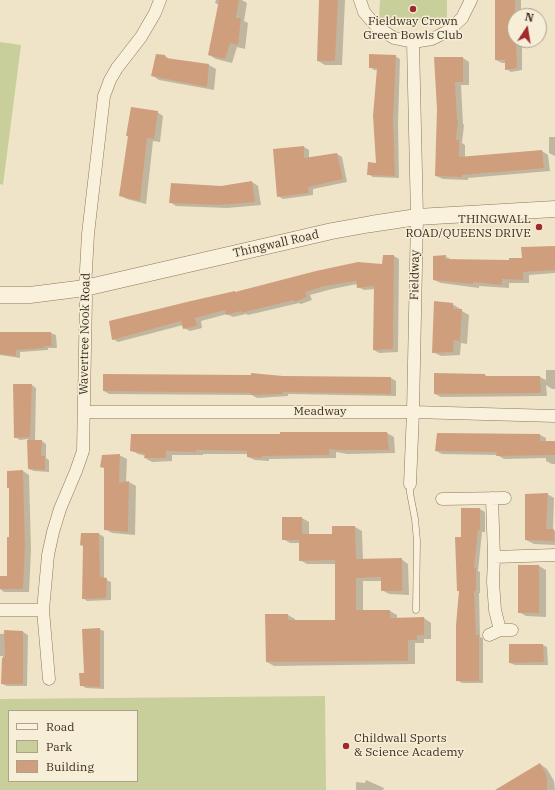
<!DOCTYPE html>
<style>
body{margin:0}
#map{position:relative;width:555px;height:790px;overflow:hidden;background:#f0e4c8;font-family:"IBM Plex Serif",serif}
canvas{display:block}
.legend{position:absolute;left:8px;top:710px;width:130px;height:72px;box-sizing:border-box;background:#f7eed8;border:1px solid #ada18e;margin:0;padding:5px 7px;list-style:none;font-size:12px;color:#3d2e20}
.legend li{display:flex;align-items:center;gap:8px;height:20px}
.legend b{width:20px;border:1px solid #ada18e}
.north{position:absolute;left:507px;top:8px;width:40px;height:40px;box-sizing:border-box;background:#f7eed8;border:1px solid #ada18e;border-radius:50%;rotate:12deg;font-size:11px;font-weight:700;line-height:16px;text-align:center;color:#3d2e20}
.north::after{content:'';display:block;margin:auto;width:14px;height:18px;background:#9e2a2b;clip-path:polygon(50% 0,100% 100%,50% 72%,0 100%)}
</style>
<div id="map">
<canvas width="555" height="790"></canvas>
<ul class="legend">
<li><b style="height:5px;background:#faf1dc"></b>Road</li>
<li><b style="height:11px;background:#c9cf9b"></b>Park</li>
<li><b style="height:11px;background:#cf9f7d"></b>Building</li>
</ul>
<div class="north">N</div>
</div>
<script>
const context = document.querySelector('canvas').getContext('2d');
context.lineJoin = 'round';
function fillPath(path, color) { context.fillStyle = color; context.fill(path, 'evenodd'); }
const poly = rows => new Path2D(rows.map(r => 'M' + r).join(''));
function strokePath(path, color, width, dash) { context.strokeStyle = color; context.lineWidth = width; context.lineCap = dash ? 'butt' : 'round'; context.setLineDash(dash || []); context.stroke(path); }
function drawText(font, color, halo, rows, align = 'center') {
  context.font = font + ' "IBM Plex Serif",serif'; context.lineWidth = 3; context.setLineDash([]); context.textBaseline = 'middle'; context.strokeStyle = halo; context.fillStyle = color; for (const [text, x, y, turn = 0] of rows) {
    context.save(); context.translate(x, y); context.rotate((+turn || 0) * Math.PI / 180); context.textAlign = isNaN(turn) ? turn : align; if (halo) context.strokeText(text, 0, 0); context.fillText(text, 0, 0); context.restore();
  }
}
fillPath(poly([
 [380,0,447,0,447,22,379,19],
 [0,42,21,45,3,185,0,184],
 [325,696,326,790,0,790,0,699],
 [9,711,137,711,137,781,9,781]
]), '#c9cf9b');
fillPath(poly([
 [216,0,242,0,247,3,244,21,248,23,245,49,237,47,232,63,216,59,209,55,219,5,215,3],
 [320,0,345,0,342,65,325,65,318,61],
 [496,0,521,0,521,16,515,16,515,40,522,40,522,70,511,72,506,69,506,63,502,63,496,60],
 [165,56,171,60,209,65,216,69,214,90,159,80,152,75],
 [395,56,400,59,398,123,399,178,373,177,368,174,377,164,377,70,374,70,370,67],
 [436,58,463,58,469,62,469,85,461,85,463,124,464,125,462,143,465,145,465,157,542,151,548,155,550,171,468,178,468,180,443,179,436,176,438,109],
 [157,112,163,116,160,142,153,141,146,204,127,199,121,196,129,137,127,136],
 [549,137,555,137,555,156,549,153],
 [304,147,309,150,309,158,337,154,342,157,347,182,313,189,313,195,283,199,278,196,274,150],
 [252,182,258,186,261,205,227,208,176,206,170,202,221,187],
 [555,247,555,273,529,275,529,283,509,283,509,288,479,286,479,288,441,283,434,280,445,256,452,260,510,261,523,259],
 [394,256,399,259,398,352,379,353,374,350,375,289,364,290,358,287,357,284,332,289,310,295,312,300,301,304,299,303,248,315,246,314,233,317,227,314,201,321,202,328,190,331,184,328,183,325,118,342,113,339,383,265],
 [452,304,459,308,460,310,469,315,467,344,461,343,460,355,441,356,433,352],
 [0,333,51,333,56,335,57,348,48,348,48,350,20,352,20,358,0,355],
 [546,370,555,370,555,389,552,389,546,385,547,396,441,397,435,394,485,375,489,377,540,377,546,380],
 [252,376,391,378,396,381,396,396,288,394,288,396,257,398,252,395,109,394,104,391],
 [32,385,36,388,35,441,42,441,46,444,46,458,49,460,49,472,34,471,29,469,28,439,20,440,15,437],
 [387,433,394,437,395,453,347,454,336,452,336,458,269,459,269,461,255,460,248,457,248,454,203,454,203,455,172,455,172,461,152,462,145,458,146,456,138,454,131,450,281,435],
 [540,435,546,438,546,442,555,442,555,464,552,464,546,461,546,458,504,459,497,455,442,454,436,451],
 [119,455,127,459,126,482,129,482,136,486,135,535,112,533,105,529],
 [23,471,29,475,31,550,29,592,4,592,0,589,0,577,8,577,10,537],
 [547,494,554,498,553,530,555,531,555,545,534,544,526,540],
 [480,509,485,512,485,532,482,532,478,571,480,572,480,593,479,593,480,637,483,638,483,683,462,683,457,680,462,538],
 [302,518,309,522,309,535,333,535,333,527,355,527,362,531,363,560,401,559,408,564,409,595,389,594,382,590,382,581,363,581,363,611,390,611,397,615,397,619,424,618,431,623,431,639,424,639,424,643,415,643,415,664,274,666,267,662,266,615,288,615,295,619,295,621,336,621,336,564,307,564,300,560,300,543,290,543,283,539],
 [82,534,99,534,104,537,104,579,111,582,111,600,87,601,83,598,84,546],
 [519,566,539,566,546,570,546,617,526,616,519,612],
 [99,629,104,631,104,689,86,688,81,685],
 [23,632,28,635,27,686,7,686,2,684,3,656,0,656,0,634],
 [543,645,547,647,548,665,515,665,510,663],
 [540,764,547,769,554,781,555,790,497,790],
 [366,780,384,788,383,790,356,790,356,782,365,783]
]), '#0003');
fillPath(poly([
 [219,0,239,0,236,18,241,18,238,45,230,43,225,59,208,55],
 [319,0,338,0,335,61,317,61],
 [495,0,515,0,515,40,516,40,517,68,505,70,505,60,495,60],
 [156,54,165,55,166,58,209,64,207,87,151,76],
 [369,54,396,55,393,120,395,176,367,175,368,162,376,163,373,116,377,68,369,68],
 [434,57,463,57,463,82,455,82,457,120,458,120,456,140,459,140,459,157,542,150,544,168,462,175,462,177,435,176,437,109],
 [131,107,158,111,154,139,147,138,140,201,119,196,128,136,126,136],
 [304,146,304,158,337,153,343,179,308,187,309,193,277,197,273,149],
 [252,181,255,202,220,205,169,203,171,183,221,186],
 [555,246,555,270,523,272,523,280,502,279,502,285,473,282,473,284,433,280,433,256,446,255,445,259,509,260,509,258,522,258,521,247],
 [383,255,394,255,393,349,373,350,374,286,357,288,356,281,325,286,305,292,307,297,294,302,294,300,241,313,241,311,226,315,225,310,195,318,197,326,183,329,181,321,112,340,109,321,191,301,235,291,235,292,316,271,358,262,382,264],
 [434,301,453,303,453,309,462,309,460,341,454,340,453,352,432,353],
 [0,332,51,332,52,346,44,346,44,348,16,350,16,356,0,354],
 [251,373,283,376,391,377,391,394,283,392,283,394,251,395,251,393,103,391,103,374,251,375],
 [434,373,485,374,485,376,540,376,541,393,434,394],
 [13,384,32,384,30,437,14,438],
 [280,432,387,432,389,450,339,450,329,449,329,455,262,456,262,458,247,457,247,451,196,450,196,452,166,451,166,458,144,458,145,454,130,451,131,434,280,434],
 [437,433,540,434,540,441,555,441,555,455,496,456,497,452,435,451],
 [27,440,42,440,41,456,45,456,45,470,28,469],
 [120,454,119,483,129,481,128,532,104,530,104,468,100,467,102,455],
 [23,470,25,546,23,589,0,589,0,576,7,576,7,537,9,537,9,488,7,488,7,471],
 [548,493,546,529,554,529,554,541,525,540,525,494],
 [461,508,480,508,480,530,478,530,474,568,476,568,476,591,474,591,476,635,479,635,479,681,456,681,456,625,459,591,457,591,455,537,461,537],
 [282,517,302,517,302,534,332,534,332,526,355,526,356,559,402,558,402,591,381,591,381,577,356,578,356,610,390,610,390,618,424,617,424,635,417,635,417,640,408,640,408,661,266,662,265,614,288,614,288,620,335,620,335,560,299,561,299,540,282,540],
 [81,533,99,533,100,577,107,578,106,598,82,599,83,546,80,545],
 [518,565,539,565,539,613,518,613],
 [100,628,100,687,80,686,79,673,84,673,82,629],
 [4,630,23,631,23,684,1,684,2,658,5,657],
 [509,644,543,644,544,662,509,663],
 [540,763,547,776,547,790,495,790]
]), '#cf9f7d');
const service = poly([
 [410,484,410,493,415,519,417,541,416,610]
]);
const minor = poly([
 [360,0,364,12,377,27,394,38,413,42,432,39,448,31,462,18,471,0],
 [84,412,413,412,555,416],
 [410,484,413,412,417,217,413,42],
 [492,498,494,557,493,582,495,610,500,630],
 [442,499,505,498],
 [494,557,555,555],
 [0,610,43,610],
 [489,635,500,630,512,630],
 [49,679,43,610,48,555,53,532,60,509,76,471,83,451,86,298,85,288,88,234,104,96,110,80,117,68,141,37,155,13,160,0]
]);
const tertiary = poly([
 [0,295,30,295,85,288,332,231,371,224,417,217,555,209]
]);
strokePath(service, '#8d765c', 7);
strokePath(minor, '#8d765c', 13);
strokePath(tertiary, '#8d765c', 17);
strokePath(service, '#faf1dc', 6);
strokePath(minor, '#faf1dc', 12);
strokePath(tertiary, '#faf1dc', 16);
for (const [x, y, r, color] of [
 [413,9,4,"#9e2a2b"],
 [539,227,4,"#9e2a2b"],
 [346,746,4,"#9e2a2b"]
]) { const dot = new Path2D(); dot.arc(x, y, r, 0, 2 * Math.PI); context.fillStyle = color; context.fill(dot); strokePath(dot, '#f7eed8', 1.5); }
drawText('12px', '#3d2e20', '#f7eed8', [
 ["Fieldway Crown",413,22],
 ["Green Bowls Club",413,36],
 ["THINGWALL",531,220,"right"],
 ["ROAD/QUEENS DRIVE",531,234,"right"],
 ["Childwall Sports",354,739,"left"],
 ["& Science Academy",354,753,"left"]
]);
drawText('12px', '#3d2e20', '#f7eed8', [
 ["Thingwall Road",276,244,-13],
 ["Fieldway",415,275,-89],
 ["Wavertree Nook Road",85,334,-89],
 ["Meadway",320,412]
]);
</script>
